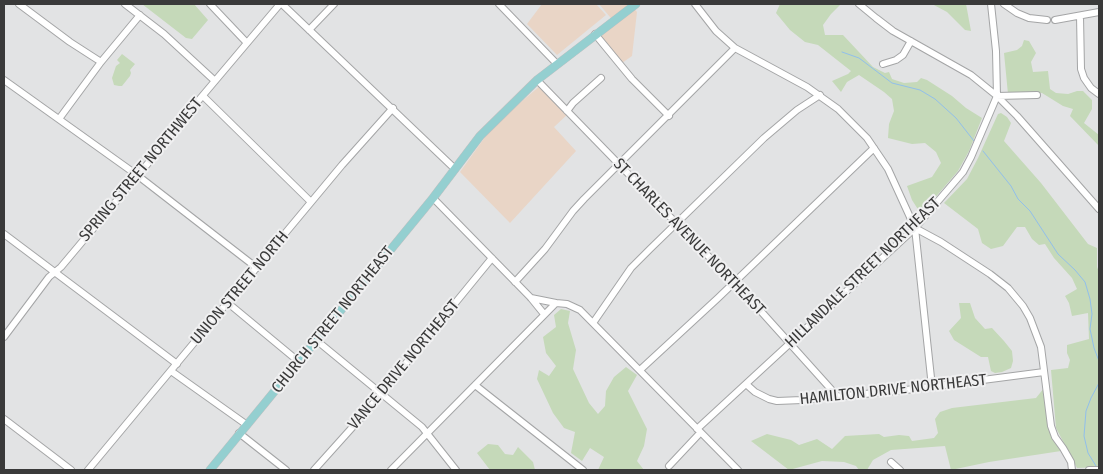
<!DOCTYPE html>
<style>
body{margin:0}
#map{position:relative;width:1103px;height:474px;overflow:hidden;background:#e2e3e4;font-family:"Fira Sans Condensed",sans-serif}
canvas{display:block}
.frame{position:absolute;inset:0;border:5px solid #3a3a3a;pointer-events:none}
</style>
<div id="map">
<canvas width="1103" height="474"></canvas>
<div class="frame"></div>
</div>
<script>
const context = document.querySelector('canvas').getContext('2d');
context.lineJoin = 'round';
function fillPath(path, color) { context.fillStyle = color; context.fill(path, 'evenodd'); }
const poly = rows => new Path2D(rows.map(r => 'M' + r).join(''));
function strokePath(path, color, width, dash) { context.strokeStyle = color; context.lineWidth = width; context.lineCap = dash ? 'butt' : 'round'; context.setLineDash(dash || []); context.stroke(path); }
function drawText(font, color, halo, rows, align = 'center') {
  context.font = font + ' "Fira Sans Condensed",sans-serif'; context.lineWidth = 4; context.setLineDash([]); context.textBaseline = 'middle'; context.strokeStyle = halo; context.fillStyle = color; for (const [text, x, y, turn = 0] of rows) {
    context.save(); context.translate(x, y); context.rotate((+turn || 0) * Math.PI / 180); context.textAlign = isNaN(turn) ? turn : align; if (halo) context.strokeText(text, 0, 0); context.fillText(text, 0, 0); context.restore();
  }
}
fillPath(poly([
 [542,4,596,4,606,15,557,55,527,24],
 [599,4,630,4,637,12,632,56,622,63,599,36,615,23],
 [541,85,568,114,554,127,576,151,510,223,460,172,493,126]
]), '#e9d5c6');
fillPath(poly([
 [142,4,194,4,208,20,192,39,186,38],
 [780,4,841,4,831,14,823,25,825,35,843,35,873,67,885,73,889,72,892,79,904,83,917,82,921,78,927,80,952,96,966,108,982,118,969,151,958,171,921,214,912,200,907,186,932,177,941,163,936,152,925,143,912,144,888,138,889,124,894,111,892,99,884,92,859,75,847,82,841,92,832,81,848,74,851,71,818,45,805,42,790,30,776,13],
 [932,4,966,4,971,31,965,30,947,12],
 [1024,40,1029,41,1036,53,1031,62,1033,72,1048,71,1050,89,1056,93,1068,94,1077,91,1083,91,1092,100,1092,109,1084,123,1099,135,1099,146,1070,116,1073,109,1063,106,1042,93,1028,92,1008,94,1004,53,1017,50,1022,46],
 [122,54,135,64,130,70,131,73,130,76,122,86,119,86,114,85,112,78,116,66,120,63,117,60],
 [1001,113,1007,117,1011,123,1004,141,1041,183,1088,244,1097,248,1097,267,1099,272,1099,467,1077,468,1056,428,1051,370,1068,368,1070,360,1067,353,1067,345,1089,339,1088,313,1072,316,1069,303,1065,296,1077,289,1072,278,1054,258,1045,244,1039,245,1032,239,1025,227,1017,227,1003,246,991,249,982,243,978,229,944,203,967,179,978,158,998,114],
 [959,303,970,303,975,318,985,329,992,328,1004,341,1012,351,1013,361,1011,368,1002,372,995,373,991,371,988,357,981,357,954,340,949,331,961,318],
 [561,309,570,311,568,323,576,350,573,369,589,403,598,414,605,406,606,391,614,377,626,367,637,375,628,391,647,429,644,446,637,461,644,470,598,470,604,457,590,448,582,461,571,453,575,432,564,428,553,413,537,379,539,370,549,376,556,366,546,353,543,337,556,327,554,315],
 [1044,388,1048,429,1061,451,989,462,951,470,945,446,891,450,873,460,867,470,859,470,856,466,844,462,822,461,789,470,751,441,767,434,791,440,799,445,817,439,832,449,845,436,879,434,884,437,899,435,909,436,912,441,934,438,938,433,935,419,940,412,952,408,1036,398],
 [488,444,498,445,505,454,513,455,518,447,533,462,535,470,490,470,477,453]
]), '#c5d9b9');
strokePath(poly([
 [842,52,859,58,892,83,920,90,935,99,956,118,974,141],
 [983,151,1011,186,1018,199,1030,211,1058,254,1075,270,1085,282,1090,299,1092,314,1090,329,1094,348,1099,361],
 [1096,466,1088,453,1084,436,1086,411,1091,398,1099,383]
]), '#91bfeb', 1);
const minor = poly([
 [19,4,70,42,101,62],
 [125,4,164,34,215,81],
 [210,4,247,43],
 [282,4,455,169],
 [499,4,557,64],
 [695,4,716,31,735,48,807,87,838,109,867,138,888,169,915,228,932,387],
 [859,4,876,18,893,31,971,75,997,96,1017,116,1099,209],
 [1004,4,1017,13,1029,18,1047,20],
 [1080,16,1081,69,1084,78,1091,88,1099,94],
 [1055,20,1099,12],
 [309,30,334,4],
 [595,34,632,79,669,116],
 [883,64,896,60,903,55,911,41],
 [4,80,137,175,257,268],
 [537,80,749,298,838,397],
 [203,96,311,202],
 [997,96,1037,95],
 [567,111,573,103,601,78],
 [59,119,101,62,140,15],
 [433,198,531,298,544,314],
 [915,228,941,242,990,274,1008,288,1023,306,1030,318,1041,347,1051,426,1055,437,1063,448,1071,462,1072,470],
 [4,234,177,364],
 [515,282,545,249,573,211,584,199,735,48],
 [531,298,556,303],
 [228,303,298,361],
 [593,323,631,268,650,249,764,138,797,110,820,95],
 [4,337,49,277,61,267,165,143,182,120,280,4],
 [316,340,422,427,456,470],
 [640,370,718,298,874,148],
 [171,371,247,425],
 [746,384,755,392,769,399,777,401,802,400,906,390,1044,372],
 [475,385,583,470],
 [4,419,71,470],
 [697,429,915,228,963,172,971,157,997,96,996,51,991,4],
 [239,433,286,470],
 [891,462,900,470],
 [669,466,700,433],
 [88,470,342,165,393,108],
 [314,470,367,411,492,258],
 [391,470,556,303,567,304,580,310,738,470],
 [1089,470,1099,470]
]);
const major = poly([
 [210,470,433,198,480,136,537,80,636,4]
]);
strokePath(minor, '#a4a5a6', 8);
strokePath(major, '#c0c0c0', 9);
strokePath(minor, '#fff', 6);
strokePath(major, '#94cfd0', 8);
drawText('16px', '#3a3a3a', '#f0f0f1', [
 ["SPRING STREET NORTHWEST",141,170,-50],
 ["ST CHARLES AVENUE NORTHEAST",689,237,46],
 ["HILLANDALE STREET NORTHEAST",863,273,-44],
 ["UNION STREET NORTH",240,288,-50],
 ["CHURCH STREET NORTHEAST",333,320,-51],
 ["VANCE DRIVE NORTHEAST",404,365,-50],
 ["HAMILTON DRIVE NORTHEAST",893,390,-6]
]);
</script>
